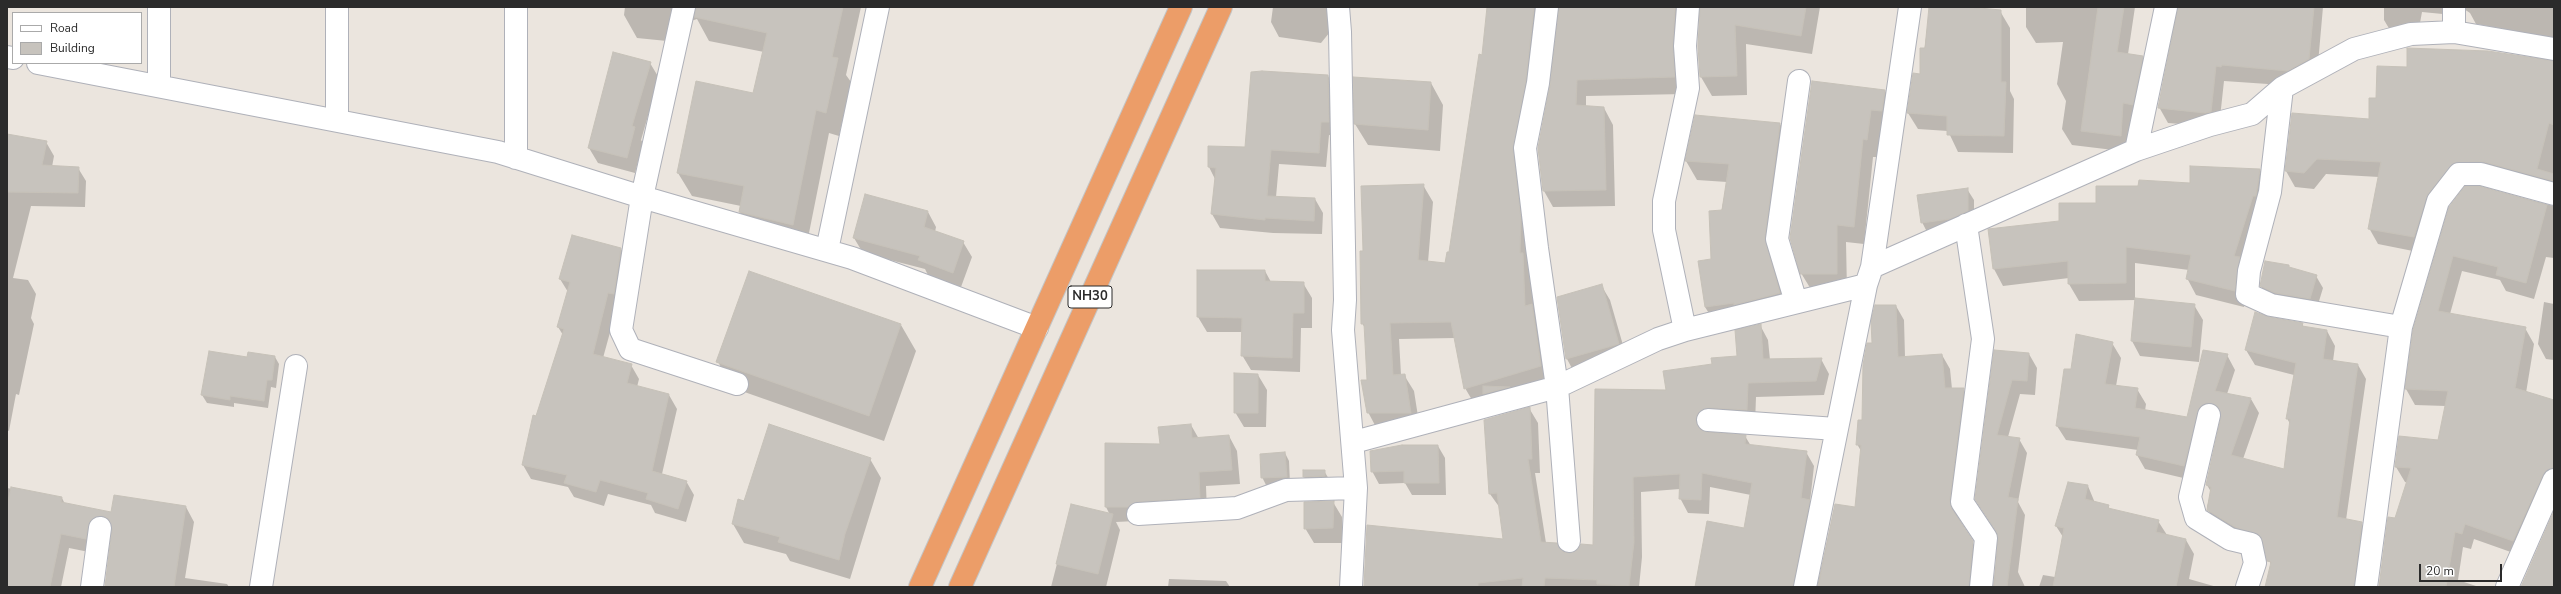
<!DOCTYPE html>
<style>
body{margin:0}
#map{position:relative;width:2561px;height:594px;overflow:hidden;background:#ebe5de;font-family:"Nunito Sans",sans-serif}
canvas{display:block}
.frame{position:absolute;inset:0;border:8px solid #2b2b2b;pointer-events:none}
.legend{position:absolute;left:12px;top:12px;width:130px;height:52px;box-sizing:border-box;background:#fff;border:1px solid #aaa;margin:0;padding:5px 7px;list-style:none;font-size:12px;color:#2b2b2b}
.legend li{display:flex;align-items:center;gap:8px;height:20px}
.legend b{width:20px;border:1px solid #aaa}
.scale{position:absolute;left:2419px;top:564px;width:83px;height:18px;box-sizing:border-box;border:2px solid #2b2b2b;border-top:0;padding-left:5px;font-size:12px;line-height:14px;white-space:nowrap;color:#2b2b2b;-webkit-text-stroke:3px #fff;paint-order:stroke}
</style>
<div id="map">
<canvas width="2561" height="594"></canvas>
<div class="frame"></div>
<ul class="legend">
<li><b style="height:5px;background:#fff"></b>Road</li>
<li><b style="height:11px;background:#c7c3bd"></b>Building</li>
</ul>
<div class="scale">20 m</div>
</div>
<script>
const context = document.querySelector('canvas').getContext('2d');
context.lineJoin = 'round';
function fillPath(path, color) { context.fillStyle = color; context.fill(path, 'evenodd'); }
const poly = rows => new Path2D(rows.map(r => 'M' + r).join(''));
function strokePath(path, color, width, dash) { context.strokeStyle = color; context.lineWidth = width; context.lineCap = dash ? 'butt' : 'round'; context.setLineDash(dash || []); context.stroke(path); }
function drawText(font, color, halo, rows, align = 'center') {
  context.font = font + ' "Nunito Sans",sans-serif'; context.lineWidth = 3; context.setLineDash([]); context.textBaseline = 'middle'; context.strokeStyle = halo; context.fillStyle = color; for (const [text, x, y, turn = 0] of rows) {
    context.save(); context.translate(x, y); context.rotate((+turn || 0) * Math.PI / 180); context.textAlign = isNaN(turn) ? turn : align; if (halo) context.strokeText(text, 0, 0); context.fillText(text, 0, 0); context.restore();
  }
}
fillPath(poly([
 [625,7,861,7,846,75,851,82,839,136,829,133,806,248,753,235,740,212,741,206,692,196,678,173,754,94,764,52,709,41,697,19,688,22,677,42,637,38,624,15],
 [1273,7,1327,7,1334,21,1334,27,1321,43,1279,37,1271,22],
 [1488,7,1682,7,1684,94,1586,96,1586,106,1604,108,1613,125,1615,206,1553,207,1544,191,1551,85,1560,11,1551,12,1535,98,1532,271,1534,308,1542,321,1550,383,1475,405,1465,388,1455,338,1399,339,1401,375,1404,375,1414,391,1420,429,1377,429,1368,412,1368,380,1365,328,1362,323,1364,252,1423,185,1433,202,1428,262,1446,264,1450,253,1483,56],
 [1741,7,1820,7,1812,54,1746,44,1747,95,1712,96,1701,77],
 [1930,7,1962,7,2000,11,2010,28,2010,91,2014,99,2013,153,1958,152,1948,131,1918,129,1908,113,1921,75],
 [2026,7,2135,7,2128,54,2142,56,2152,73,2130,152,2072,145,2062,129,2066,101,2057,84,2063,42,2036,43,2026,27],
 [2179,7,2323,7,2317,75,2297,86,2224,81,2219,127,2168,123,2159,107],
 [2384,7,2554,7,2554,38,2476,24,2470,13,2464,9,2453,15,2422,12,2418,34,2393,35,2384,20],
 [614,53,650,63,659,78,641,140,643,143,635,173,598,163,589,148],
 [2554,62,2554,194,2458,182,2423,253,2378,244,2369,228,2379,177,2326,174,2314,189,2295,187,2286,171,2293,114,2370,121,2377,99,2408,68],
 [1328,76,1336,89,1336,136,1329,135,1326,167,1279,164,1276,197,1315,199,1323,213,1322,234,1273,233,1220,228,1212,214,1215,179,1209,167,1246,148],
 [1812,82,1885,91,1895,109,1892,128,1881,128,1877,157,1873,157,1864,244,1846,242,1847,291,1812,291,1801,273],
 [1431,83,1443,105,1440,151,1368,145,1355,124],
 [1696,117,1780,124,1791,143,1775,258,1791,313,1717,326,1705,307,1712,260,1727,182,1697,180,1686,161],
 [7,135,46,142,54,156,52,167,78,168,86,181,85,207,31,206,13,278,28,280,36,294,31,318,34,324,19,395,16,394,9,431,7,430],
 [2260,170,2269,186,2249,275,2244,307,2196,295,2187,278,2189,270,2135,263,2135,299,2194,305,2203,320,2199,362,2140,356,2132,341,2136,300,2079,301,2069,284,2069,278,2003,286,1994,269,2060,222,2097,204,2139,187,2191,184],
 [2479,188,2554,206,2554,258,2546,257,2534,299,2506,291,2500,280,2462,271,2450,314,2525,328,2534,344,2526,393,2554,401,2554,489,2522,556,2474,539,2471,549,2463,547,2458,580,2479,587,2386,587,2396,520,2408,483,2405,482,2396,467,2439,441,2446,406,2415,405,2406,389,2414,330],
 [1967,189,1974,200,1974,222,1928,234,1922,222],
 [928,212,936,227,935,232,963,242,972,257,961,287,928,275,925,269,863,253,854,238],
 [621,249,629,263,603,358,631,365,639,379,637,387,669,395,677,409,662,474,686,481,694,495,686,522,655,513,651,505,608,494,604,506,574,497,568,487,531,479,523,465,563,335,558,327,568,292,560,279],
 [2288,266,2290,269,2316,276,2323,288,2316,311,2268,298,2261,286],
 [1265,271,1271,282,1303,283,1312,298,1312,328,1301,328,1300,372,1251,370,1242,355,1243,332,1207,332,1198,317],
 [1601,285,1610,300,1627,359,1575,374,1567,359],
 [2544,302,2554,304,2554,360,2546,359,2538,344],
 [1896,306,1904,320,1905,357,1942,355,1950,369,1952,389,1963,389,1972,404,1957,516,1981,557,1978,587,1817,587,1835,505,1856,509,1861,451,1857,444,1863,421,1873,344],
 [2268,318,2302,324,2304,327,2327,331,2335,346,2333,361,2358,365,2366,379,2346,520,2361,523,2370,538,2363,587,2266,587,2271,566,2266,548,2244,542,2216,524,2207,507,2211,492,2207,485,2221,417,2208,421,2192,480,2145,469,2137,455,2138,450,2066,440,2057,426,2072,371,2112,343,2121,358,2116,386,2137,389,2146,404,2145,411,2187,418,2227,355,2235,370,2227,394,2251,399,2259,413,2243,459,2285,470,2290,424,2287,418,2294,375,2255,365,2246,350],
 [901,325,916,351,884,441,733,388,718,362],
 [1760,325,1768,340,1770,360,1821,359,1829,374,1824,395,1756,397,1755,424,1705,428,1705,432,1745,436,1751,446,1806,452,1814,466,1810,502,1818,515,1803,587,1696,587,1745,529,1751,495,1710,487,1709,514,1688,513,1680,498,1680,489,1641,492,1642,557,1639,587,1365,587,1504,540,1500,508,1490,494,1485,420,1529,408,1538,423,1540,473,1535,473,1546,543,1570,554,1594,546,1668,391,1713,365,1738,357],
 [1995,351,2029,354,2037,368,2035,395,2020,394,2008,437,2019,439,2027,453,2018,502,2025,515,2018,572,2025,587,1993,587,1999,539],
 [275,357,279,364,276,388,271,387,268,408,234,403,234,407,207,403,202,395,248,358],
 [1258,375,1267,390,1266,427,1244,427,1235,412],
 [1191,425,1199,439,1229,436,1237,451,1240,484,1206,486,1207,512,1136,521,1116,522,1120,530,1106,587,1051,587,1072,505,1110,515,1106,507,1106,444,1161,445],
 [1438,446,1445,458,1446,495,1412,495,1405,483,1379,484,1372,471],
 [1285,453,1289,461,1290,484,1266,485,1262,477],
 [870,459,881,478,850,579,790,561,786,554,744,543,733,524,744,502],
 [1324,471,1329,479,1308,484,1304,477],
 [2068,483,2088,486,2095,503,2108,506,2110,510,2158,521,2167,535,2186,540,2194,554,2189,579,2217,587,2039,587,2043,575,2055,577,2063,537,2056,526],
 [7,488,62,498,65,504,112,514,186,507,194,522,185,578,227,584,229,587,106,587,113,531,110,530,94,553,69,548,61,587,7,587],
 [1333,502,1342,517,1342,543,1314,543,1305,528],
 [1169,579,1226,581,1230,587,1168,587]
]), '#0003');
const building = poly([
 [696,7,843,7,832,57,838,58,826,113,816,110,793,225,739,212,744,186,677,173,696,81,753,93,767,33,694,17,696,7],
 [1487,7,1534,7,1526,81,1513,149,1521,218,1520,253,1523,253,1525,306,1532,304,1541,366,1464,389,1451,322,1390,323,1393,375,1405,374,1411,413,1367,413,1361,380,1367,380,1364,324,1361,324,1360,251,1363,251,1361,186,1424,184,1418,260,1445,263,1447,252,1449,252,1479,54,1482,55,1487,7],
 [1559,7,1675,8,1673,45,1675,77,1577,80,1576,105,1604,107,1606,190,1543,191,1538,148,1550,85,1559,7],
 [1700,7,1806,7,1801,36,1735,25,1737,76,1700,77,1698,46,1700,7],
 [1929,7,1968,7,2001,10,2001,82,2006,82,2004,136,1947,135,1947,116,1907,113,1913,73,1920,74,1920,48,1925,48,1929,7],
 [2098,7,2124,7,2117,52,2143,56,2133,105,2123,103,2121,136,2081,131,2098,7],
 [2178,7,2314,7,2309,59,2288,71,2222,65,2221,67,2216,66,2211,112,2205,113,2158,108,2178,7],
 [2407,48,2488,51,2554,61,2554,125,2549,123,2537,169,2554,174,2553,181,2484,162,2454,163,2428,194,2414,237,2368,229,2381,162,2317,159,2304,173,2285,171,2292,113,2369,119,2369,98,2376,98,2377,66,2407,67,2407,48],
 [613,52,651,62,632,126,635,127,627,158,588,148,613,52],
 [1262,71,1328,75,1329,122,1321,122,1319,153,1271,150,1267,196,1315,198,1314,221,1265,218,1265,220,1211,214,1216,168,1208,167,1208,146,1245,147,1251,72,1262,71],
 [1353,77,1431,82,1428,130,1354,124,1353,77],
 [1812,81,1885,90,1882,111,1871,110,1867,140,1863,139,1854,227,1837,225,1837,274,1800,274,1790,238,1812,81],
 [1695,115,1780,123,1765,238,1780,293,1734,305,1734,303,1705,307,1698,261,1711,259,1709,211,1722,210,1729,164,1685,161,1695,115],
 [7,134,47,141,42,165,79,167,78,193,7,192,7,134],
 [2190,166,2260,169,2256,196,2253,196,2234,256,2240,257,2235,291,2186,279,2191,255,2126,247,2126,283,2068,284,2068,261,1993,269,1988,229,2059,221,2059,203,2096,203,2096,186,2138,186,2139,180,2190,183,2190,166],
 [2465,186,2479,186,2547,205,2526,283,2496,275,2498,267,2453,256,2438,311,2526,327,2515,388,2554,400,2554,468,2547,470,2543,475,2513,541,2465,524,2462,534,2455,532,2446,587,2379,587,2388,517,2395,518,2411,468,2395,467,2399,436,2438,440,2448,391,2405,389,2413,330,2449,207,2465,186],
 [1968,188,1968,211,1950,219,1921,223,1917,195,1968,188],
 [865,194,928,211,924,227,964,241,953,273,918,260,920,256,853,238,865,194],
 [572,235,621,248,614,294,608,293,593,354,632,364,627,383,669,394,652,471,687,481,678,509,646,499,648,493,600,480,596,492,564,483,567,475,522,465,533,415,536,416,564,329,557,327,570,282,559,279,572,235],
 [2265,261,2289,265,2289,267,2317,275,2310,299,2275,293,2260,286,2265,261],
 [1197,270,1265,270,1265,281,1304,282,1304,313,1293,313,1292,358,1241,356,1242,318,1197,317,1197,270],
 [749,271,901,324,869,416,716,362,749,271],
 [1602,284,1619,344,1566,359,1557,297,1602,284],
 [2135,298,2195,304,2191,347,2131,341,2135,298],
 [1875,305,1896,305,1898,357,1942,354,1945,388,1964,388,1950,500,1952,509,1973,541,1969,587,1818,587,1835,504,1855,507,1861,445,1856,445,1858,420,1862,420,1863,365,1867,343,1872,343,1871,321,1875,305],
 [2255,312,2269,317,2303,323,2302,326,2327,330,2323,359,2358,364,2337,517,2362,522,2354,587,2265,587,2271,562,2267,561,2260,536,2235,527,2207,510,2211,487,2206,485,2221,417,2217,406,2206,403,2200,407,2184,466,2136,455,2140,437,2056,426,2064,369,2071,369,2076,334,2113,342,2105,384,2138,388,2135,408,2187,417,2203,350,2228,354,2215,391,2251,398,2231,455,2284,469,2290,419,2286,419,2296,363,2245,350,2255,312],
 [1761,324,1763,359,1822,358,1816,381,1748,383,1747,410,1708,408,1698,413,1696,420,1701,430,1707,432,1746,435,1745,444,1807,451,1801,498,1810,500,1793,587,1695,587,1707,521,1744,528,1752,483,1702,473,1701,500,1679,499,1680,474,1633,477,1634,542,1629,586,1597,584,1597,580,1545,578,1544,587,1522,587,1523,578,1478,583,1478,587,1364,587,1367,525,1503,539,1497,493,1489,494,1484,420,1530,407,1532,459,1528,459,1541,542,1557,543,1563,552,1570,553,1576,551,1581,544,1593,545,1595,389,1666,390,1663,371,1712,364,1711,358,1737,356,1735,330,1761,324],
 [1994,350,2029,353,2027,381,2012,380,1997,435,2020,438,2008,497,2018,499,2007,587,1994,587,1998,539,1996,531,1975,499,1994,350],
 [209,351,247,357,248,352,275,356,272,380,267,380,264,401,230,396,230,400,201,395,209,351],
 [1234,373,1258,374,1258,413,1234,413,1234,373],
 [1483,386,1510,387,1483,394,1483,386],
 [769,424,871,458,845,534,839,560,778,542,780,537,732,524,738,499,744,501,769,424],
 [1191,424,1192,438,1229,435,1232,470,1199,472,1200,498,1137,502,1128,507,1105,507,1105,443,1160,444,1158,427,1191,424],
 [1402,445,1438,445,1439,483,1404,483,1404,471,1371,472,1370,451,1402,445],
 [1285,452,1287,477,1261,478,1260,454,1285,452],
 [1303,470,1325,470,1325,476,1303,477,1303,470],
 [2068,482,2088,485,2085,499,2109,505,2108,508,2159,520,2156,532,2186,539,2176,587,2053,587,2064,528,2055,526,2068,482],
 [11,487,62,497,61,502,111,512,114,495,186,506,174,587,105,587,112,529,108,518,101,516,90,521,86,539,61,534,50,587,7,587,7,506,11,487],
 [1334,501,1333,528,1304,529,1304,502,1334,501],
 [1071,504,1113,514,1098,574,1056,564,1071,504],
 [2554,511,2554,587,2521,587,2554,511]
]);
fillPath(building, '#c7c3bd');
strokePath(building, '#c6c1b8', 1);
const minor = poly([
 [159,7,159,86],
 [337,7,337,120],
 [516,7,516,158],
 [684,7,642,197,621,330,630,349,737,384],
 [1338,7,1340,32,1345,300,1343,330,1356,488,1351,587],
 [1547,7,1538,83,1525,148,1537,248,1557,387,1569,541],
 [2454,32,2454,7],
 [7,57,13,58],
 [38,63,498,152,642,197,852,258,1037,328],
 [2282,88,2270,192,2249,271,2247,294,2271,305,2401,327],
 [2136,150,2166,7],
 [1966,225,1983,339,1962,502,1986,538,1981,587],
 [827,250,878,7],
 [1872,267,2136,150,2210,125,2252,114,2282,88,2354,49,2411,34,2454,32,2554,49],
 [1796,302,1777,239,1799,81],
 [1685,330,1664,230,1664,201,1688,88,1685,46,1688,7],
 [2209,415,2190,497,2196,518,2230,539,2251,544,2255,563,2247,587],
 [1708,420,1836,429],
 [1354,442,1557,387,1658,339,1685,330,1866,285],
 [1138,514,1237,508,1286,490,1356,488],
 [92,587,100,528],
 [261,587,296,366],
 [1805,587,1866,285,1872,267,1910,7],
 [2366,587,2401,327,2438,201,2459,174,2481,174,2554,194],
 [2507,587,2554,480]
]);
const highway = poly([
 [920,587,1181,7],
 [960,587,1221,7]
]);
strokePath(minor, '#afb1b9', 24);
strokePath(highway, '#c4c4c4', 24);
strokePath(minor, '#fff', 22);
strokePath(highway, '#ec9d68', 22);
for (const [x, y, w] of [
 [1090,297,44]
]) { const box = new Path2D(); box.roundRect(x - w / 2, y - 11, w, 22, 3); context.fillStyle = '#fff'; context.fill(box); strokePath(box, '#2b2b2b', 1); }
drawText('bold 13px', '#2b2b2b', null, [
 ["NH30",1090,297]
]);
</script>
